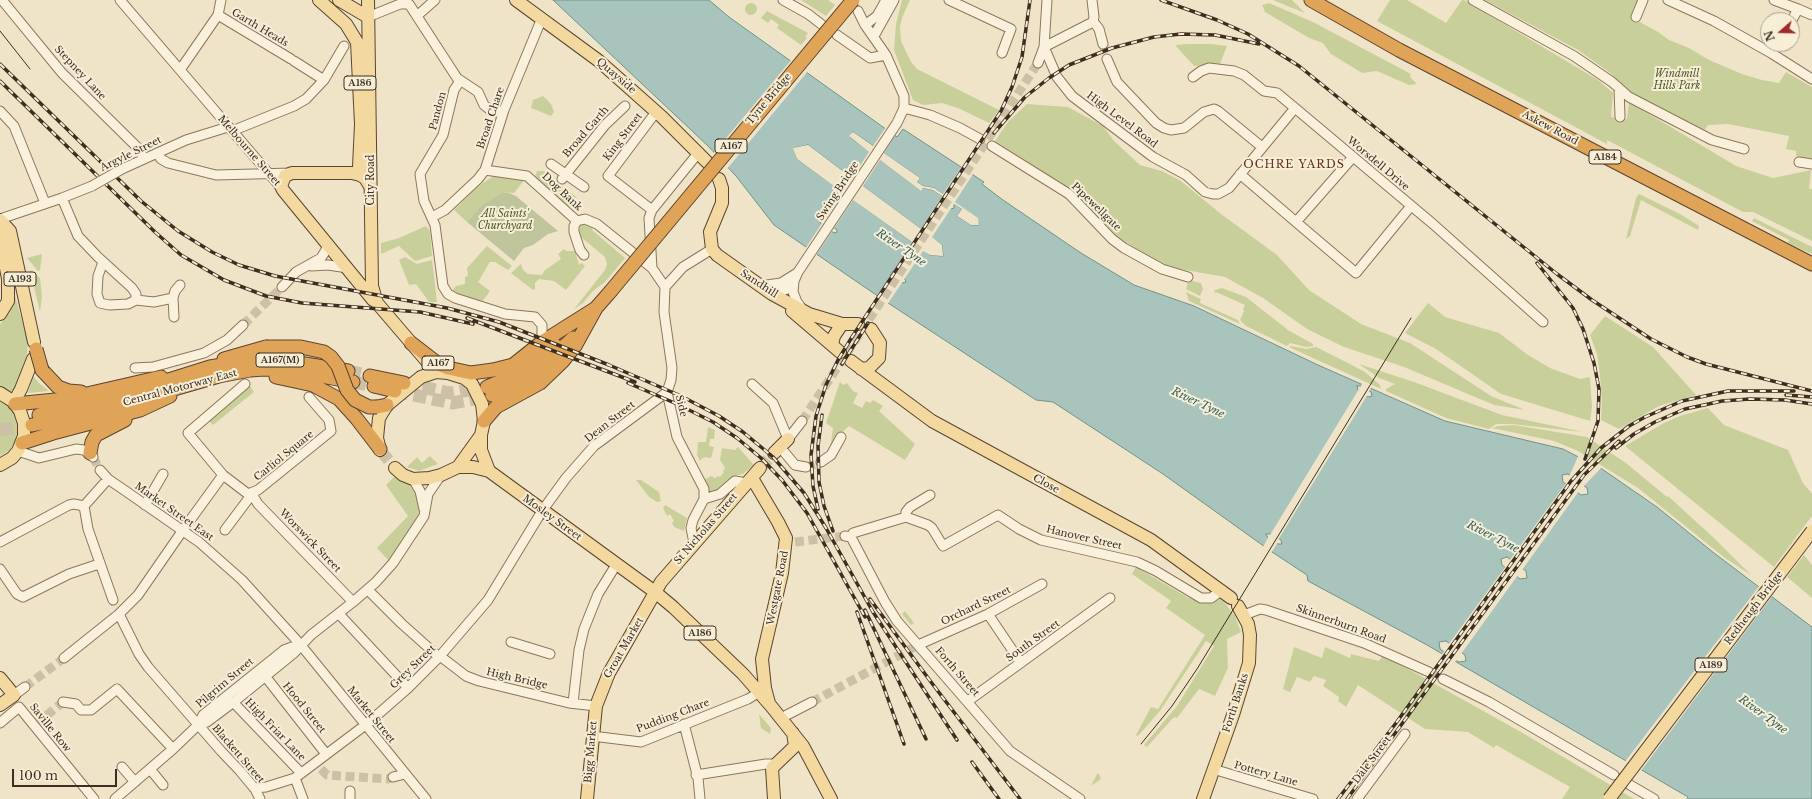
<!DOCTYPE html>
<style>
body{margin:0}
#map{position:relative;width:1812px;height:799px;overflow:hidden;background:#f0e4c8;font-family:"Libre Baskerville",serif}
canvas{display:block}
.north{position:absolute;left:1760px;top:12px;width:40px;height:40px;box-sizing:border-box;background:#f7eed8;border:1px solid #ada18e;border-radius:50%;rotate:250deg;font-size:11px;font-weight:700;line-height:16px;text-align:center;color:#3d2e20}
.north::after{content:'';display:block;margin:auto;width:14px;height:18px;background:#9e2a2b;clip-path:polygon(50% 0,100% 100%,50% 72%,0 100%)}
.scale{position:absolute;left:12px;top:769px;width:105px;height:18px;box-sizing:border-box;border:2px solid #3d2e20;border-top:0;padding-left:5px;font-size:12px;line-height:14px;white-space:nowrap;color:#3d2e20;-webkit-text-stroke:3px #f7eed8;paint-order:stroke}
</style>
<div id="map">
<canvas width="1812" height="799"></canvas>
<div class="north">N</div>
<div class="scale">100 m</div>
</div>
<script>
const context = document.querySelector('canvas').getContext('2d');
context.lineJoin = 'round';
function fillPath(path, color) { context.fillStyle = color; context.fill(path, 'evenodd'); }
const poly = rows => new Path2D(rows.map(r => 'M' + r).join(''));
function strokePath(path, color, width, dash) { context.strokeStyle = color; context.lineWidth = width; context.lineCap = dash ? 'butt' : 'round'; context.setLineDash(dash || []); context.stroke(path); }
function drawText(font, color, halo, rows, align = 'center') {
  context.font = font + ' "Libre Baskerville",serif'; context.lineWidth = 4; context.setLineDash([]); context.textBaseline = 'middle'; context.strokeStyle = halo; context.fillStyle = color; for (const [text, x, y, turn = 0] of rows) {
    context.save(); context.translate(x, y); context.rotate((+turn || 0) * Math.PI / 180); context.textAlign = isNaN(turn) ? turn : align; if (halo) context.strokeText(text, 0, 0); context.fillText(text, 0, 0); context.restore();
  }
}
fillPath(poly([
 [801,0,828,0,835,5,826,16],
 [902,0,910,0,902,18,900,27,901,41,911,62,917,69,999,110,989,123,958,108,942,103,923,105,913,100,894,50,896,24],
 [1273,0,1292,0,1305,13,1280,3],
 [1390,0,1407,0,1446,23,1462,0,1464,0,1598,80,1613,93,1611,117,1627,119,1629,102,1736,166,1773,178,1811,170,1809,189,1812,189,1812,241,1753,212,1743,212,1607,140,1607,144,1377,21],
 [1485,0,1638,0,1631,17,1658,32,1669,40,1689,48,1709,60,1742,74,1762,80,1779,83,1786,72,1812,87,1812,159,1796,156,1796,151,1786,149,1789,136,1728,124,1708,125,1704,131,1631,93,1609,72,1578,50],
 [1269,3,1313,22,1411,74,1410,77,1417,84,1409,85,1377,71,1362,73,1331,54,1323,43,1309,38,1265,12,1262,5],
 '745 9a6 6 0 1 1 12 0a6 6 0 1 1-12 0Z',
 [767,11,808,33,805,37,807,38,801,45,777,28,779,25,771,19,768,23,761,18],
 [1188,44,1212,44,1227,46,1220,64,1194,66,1175,45],
 [543,96,551,104,554,112,551,116,531,108,533,100],
 [1027,104,1068,107,1103,126,1114,141,1140,165,1162,171,1181,181,1221,214,1277,255,1309,290,1361,324,1410,343,1491,396,1525,410,1494,405,1404,367,1344,347,1307,329,1263,298,1225,277,1180,269,1158,262,1136,249,1116,235,1072,190,995,141,1008,122],
 [537,171,544,171,558,183,550,193,535,177],
 [495,175,526,178,514,193,502,192,481,206,467,222,454,210,477,187],
 [560,184,576,197,567,209,552,194],
 [1639,194,1680,214,1699,226,1698,230,1641,200,1630,236,1626,239,1636,198],
 [1754,218,1812,247,1812,254,1788,243,1789,240,1752,221],
 [582,223,595,225,592,230,625,258,605,282,593,291,583,303,574,309,605,270,607,264,605,257,581,237,579,230],
 [426,226,430,231,432,256,415,261,399,246,381,254,381,243,399,238],
 [487,246,512,266,508,270,495,262,490,262,478,282,490,291,481,303,450,293,456,286,465,284,465,277,468,276,467,268],
 [564,249,566,251,575,251,579,265,582,263,585,266,566,290,554,281,539,279,535,283,535,289,533,290,511,273,521,264,523,270,528,274,542,275,545,270,561,259,558,254],
 [42,254,40,270,38,271,27,258],
 [405,257,417,264,432,260,437,302,429,302,416,284,409,285,399,260],
 [30,270,40,278,42,296,40,312],
 [1189,280,1201,283,1203,289,1200,296,1186,289],
 [1222,288,1246,297,1288,330,1313,344,1313,346,1306,347,1290,343,1287,346,1246,326,1240,320,1244,311,1243,309,1245,305,1216,292,1214,294,1215,290],
 [14,292,28,342,26,367,14,392,0,388,0,324,10,312],
 [1186,292,1201,299,1200,303,1238,320,1240,324,1189,301],
 [1428,303,1445,317,1499,333,1528,355,1550,368,1580,379,1590,377,1592,407,1590,421,1501,394,1436,349,1405,333],
 [1605,316,1653,347,1696,395,1659,406,1619,429,1601,420,1602,400,1600,376,1597,354,1590,335],
 [1291,346,1306,349,1316,347,1346,362,1365,372,1380,385,1381,389,1289,347],
 [1359,364,1414,382,1502,415,1583,432,1512,424,1496,424,1489,429,1446,418,1386,391,1386,389,1395,384,1379,378],
 [33,376,39,383,49,391,28,393],
 [840,382,843,385,847,383,853,391,858,393,853,403,862,408,866,401,870,403,873,400,883,406,879,411,915,444,905,460,849,426,837,437,830,449,833,428,826,423],
 [249,385,254,392,213,425,207,419],
 [0,398,12,405,19,421,17,438,14,443,10,450,0,456],
 [1708,408,1724,425,1788,450,1803,483,1812,494,1812,516,1774,567,1625,446,1664,423,1680,416],
 [1514,425,1587,437,1626,463,1667,497,1668,496,1714,538,1751,575,1725,558,1638,488,1578,451,1554,441,1492,428,1498,426],
 [708,427,715,430,714,439,710,439,709,446,714,447,711,458,704,457,700,461,697,455,698,442,706,442],
 [738,447,754,465,743,474,734,476,718,492,711,494,704,480,711,476,715,478,718,476,720,477,724,472,723,471,725,468,720,460,722,448,735,450],
 [430,456,438,464,419,471,407,467,417,457,422,463],
 [394,477,407,483,415,490,421,507,416,522,391,563,377,548,408,516,386,485],
 [636,480,641,480,659,492,661,501,657,502,649,497],
 [665,505,687,518,684,531,674,527,672,523,674,521,670,514,667,516,663,508],
 [1804,555,1812,565,1812,598,1787,577],
 [1136,567,1187,597,1200,602,1218,598,1224,602,1235,616,1241,632,1227,639,1228,668,1215,696,1199,689,1177,718,1174,717,1147,747,1144,745,1177,706,1214,646,1206,641,1160,711,1138,736,1136,735,1151,707,1158,709,1205,635,1166,608,1171,601,1132,574],
 [905,611,914,623,911,625,902,614],
 [1294,647,1322,658,1325,647,1350,658,1351,654,1379,661,1383,655,1521,732,1634,799,1562,799,1570,787,1496,745,1494,748,1468,732,1425,729,1358,685,1346,707,1338,701,1339,697,1323,686,1326,680,1314,676,1310,682,1297,677,1290,692,1283,689],
 [759,714,771,728,770,734,761,728],
 [1097,774,1099,774,1101,779,1091,786]
]), '#c9cf9b');
fillPath(poly([
 [502,192,509,193,516,196,558,231,548,234,533,245,524,248,514,261,467,222,481,206]
]), '#bfc49a');
const water = poly([
 [553,0,709,0,729,17,897,137,903,129,984,182,982,184,1003,200,1081,253,1134,285,1194,306,1318,365,1445,421,1563,449,1602,469,1657,507,1714,553,1812,627,1812,799,1687,799,1688,797,1427,645,1308,581,1307,575,1272,552,1163,474,1053,402,1036,400,882,299,774,225,736,176,708,146,553,0],
 [853,132,920,178,917,182,923,186,934,188,977,218,979,225,971,225,957,216,962,209,933,190,923,188,920,190,850,137,853,132],
 [808,145,942,245,943,256,930,255,797,159,794,148,808,145],
 [942,196,954,204,954,208,951,209,939,201,942,196],
 [820,220,823,220,837,230,837,232,834,233,821,224,820,220],
 [893,271,905,279,906,282,902,283,890,275,893,271],
 [1357,386,1361,386,1371,392,1372,396,1368,397,1358,390,1357,386],
 [1568,474,1587,488,1588,494,1581,495,1563,482,1562,475,1568,474],
 [1266,534,1271,534,1281,540,1282,544,1278,544,1268,538,1266,534],
 [1507,557,1526,571,1527,578,1520,579,1502,565,1501,559,1507,557],
 [1446,641,1465,655,1466,661,1459,662,1440,649,1439,642,1446,641]
]);
fillPath(water, '#a9c4bc');
strokePath(water, '#6f938a', 1);
fillPath(poly([
 [792,59,808,71,727,169,713,154],
 [886,127,896,134,884,153,920,178,917,182,923,186,934,188,943,194,962,166,973,174,955,202,978,218,979,225,971,225,957,216,962,209,954,204,952,206,943,199,942,200,952,207,932,237,942,245,943,256,930,255,923,251,903,281,893,273,893,275,903,281,887,305,876,298,912,242,853,200,833,230,823,222,842,192,797,159,793,148,808,145,852,178,869,152,849,136,853,132,873,146],
 [853,135,917,178,915,182,920,188,852,136],
 [808,147,940,246,941,254,931,253,798,158,796,149],
 [880,160,921,191,923,188,933,190,942,196,921,229,863,186],
 [963,211,976,219,976,223,971,223,960,215],
 [822,223,833,230,815,257,805,249],
 [1363,382,1372,386,1368,393,1360,388],
 [1359,389,1368,394,1278,540,1270,535],
 [1579,454,1602,467,1583,487,1569,477],
 [1567,482,1579,491,1522,570,1509,561],
 [1269,536,1278,542,1271,553,1263,547],
 [1506,566,1518,575,1461,654,1448,645],
 [1760,585,1773,595,1640,772,1624,763],
 [1445,650,1458,659,1454,663,1441,656]
]), '#f0e4c8');
strokePath(poly([
 [1103,44,1107,59],
 [243,325,282,287],
 [802,421,1038,63],
 [93,457,100,470],
 [806,467,821,462],
 [795,542,845,536],
 [1429,672,1443,679],
 [25,687,64,658],
 [812,702,918,645],
 [36,724,63,702],
 [321,769,327,775,388,779,393,777]
]), '#ccc0a6', 9, [9, 4.5]);
strokePath(poly([
 [381,451,395,468],
 [760,468,774,453]
]), '#ccc0a6', 12, [12, 6]);
strokePath(poly([
 [348,371,370,376],
 [353,382,374,386],
 [404,383,450,393,482,388],
 [395,391,452,403,491,396],
 [0,430,32,425]
]), '#ccc0a6', 13, [13, 6]);
const minor = poly([
 [2,0,62,73,138,148,144,159],
 [120,0,283,190],
 [783,0,808,14,821,24],
 [949,0,1011,29,1002,53],
 [1473,0,1574,56,1612,82,1629,97,1712,140,1744,149],
 [1668,0,1714,21,1771,53,1812,79],
 [1774,0,1798,9,1792,20],
 [1798,9,1812,15],
 [218,15,291,59],
 [418,15,435,0],
 [368,17,400,4,409,4,457,78,478,92,484,105,489,109,496,112,504,110],
 [1636,17,1643,0],
 [1093,22,1096,25,1099,29,1103,44],
 [865,25,877,16,886,0],
 [837,35,870,58,886,55],
 [874,36,894,0],
 [1044,47,1057,77,1072,96,1153,157,1186,175,1205,192,1213,194,1218,194,1229,188,1295,108,1433,224,1543,322],
 [1044,47,1093,22,1094,17,1092,0],
 [1771,53,1777,44],
 [1107,59,1117,82,1156,123,1164,128,1171,130,1184,128,1204,112,1214,109,1218,111,1262,147],
 [294,61,324,80],
 [1038,63,1044,47,1047,0],
 [180,70,218,15,221,0],
 [1193,77,1201,71,1209,68,1234,71,1244,75,1264,91,1277,93,1295,108],
 [460,81,454,90,443,135,420,174,424,201,435,225,443,286,448,294,455,298,505,314,535,317,542,325,542,342],
 [1619,88,1620,117],
 [904,108,930,115,960,128,980,139],
 [0,111,14,126,45,203],
 [232,131,294,106,306,99,324,80,344,46],
 [992,146,1069,194,1112,239,1124,248,1162,269,1188,277],
 [157,153,161,159,168,163,216,175,292,173],
 [1799,162,1812,164],
 [551,164,584,187],
 [122,169,186,140,228,127],
 [485,170,527,176,577,221],
 [1240,174,1296,222,1353,157],
 [562,179,605,125,625,106],
 [62,198,78,236,98,257,132,288,136,294,136,300],
 [652,210,608,176,656,112],
 [432,217,445,210,478,179,485,170,504,110,542,18],
 [0,219,62,198,92,186],
 [577,221,585,219,597,224,652,268,665,287,664,312,672,368,671,380,667,392,677,437,704,489,704,499,693,520,691,528,694,543],
 [577,221,574,226,574,232,580,250,584,255],
 [1296,222,1356,273,1411,206],
 [103,262,98,276,97,294,100,303,109,305,128,304,136,300],
 [311,266,328,265,348,268],
 [652,268,649,218,652,210,699,152],
 [760,286,781,283,797,273],
 [282,287,296,272,321,258,326,250,327,243],
 [665,287,683,267,712,249],
 [772,294,785,290,794,281],
 [173,298,174,317],
 [136,300,154,302,173,298,175,291,180,285],
 [803,310,797,302,793,292,794,281,798,272,897,123,904,108,904,96,886,55,865,25,858,11],
 [135,368,153,367,204,353,227,340,243,325],
 [245,384,188,433,223,475,248,494,258,490,331,431,329,420,309,397],
 [752,384,773,403,788,439,802,421],
 [780,447,795,465,806,467],
 [18,451,39,458,76,449,84,450,93,457],
 [821,462,831,455,841,437],
 [100,470,108,479,127,492,199,542,242,580,300,644,426,799],
 [413,479,420,491,424,509],
 [704,499,720,494,735,481,747,483],
 [145,505,163,474],
 [84,506,88,529,113,600],
 [84,506,108,479],
 [906,517,928,525,932,528,943,546,998,515,1019,529,1041,540,1137,562,1156,571,1201,598,1211,598,1222,590],
 [225,530,252,494,258,504,353,602],
 [845,536,851,537,885,602,897,621,1010,751,1080,799],
 [851,537,853,533,906,517,906,512,910,507,930,495],
 [0,542,69,505,74,504,84,506],
 [0,569,17,594,23,597,69,574,99,564],
 [368,590,402,624,439,657],
 [119,614,139,654,148,667,221,751,240,771,255,789,260,799],
 [339,614,408,688],
 [988,614,1021,663],
 [1244,615,1260,609,1266,610,1364,643,1429,672],
 [511,642,550,654],
 [918,645,988,614,1042,584],
 [440,656,466,676,479,681,569,703,596,706],
 [64,658,119,614,138,595,183,530,223,475],
 [265,676,326,754],
 [1443,679,1489,702,1614,775],
 [14,695,25,687],
 [968,701,1110,598],
 [63,702,76,704,81,710,91,710,117,689,173,749],
 [233,702,301,773],
 [573,703,579,650,584,629,598,594,616,565],
 [781,718,812,702],
 [0,723,19,707,94,799],
 [684,724,698,778,700,799],
 [198,725,207,722,235,701,294,653,311,635,353,602,376,582,393,563,424,516,428,494,441,475],
 [592,736,641,742,748,699,758,693],
 [122,767,135,782],
 [150,769,163,785],
 [1213,769,1313,799],
 [696,775,766,764,775,764],
 [393,777,405,774],
 [295,778,303,799],
 [1630,785,1654,799],
 [254,788,266,787,295,778,368,723,408,688,440,656,488,600,542,511,566,478,594,446,667,392],
 [115,799,173,749,198,725,203,715,284,650,300,644],
 [350,799,350,791],
 [1357,799,1405,734]
]);
const major = poly([
 [319,0,346,24,357,42,361,124,359,167],
 [339,0,368,17],
 [368,0,372,286,377,303,436,372],
 [516,0,599,61,662,117,707,162],
 [719,179,722,188,722,203,710,232,712,249,717,255,772,294,809,314,842,324,858,324],
 [371,188,365,178,360,175,352,173,292,173,285,176,281,186,283,190,373,300],
 [0,220,10,231,34,342],
 [0,235,8,279,8,301,0,314],
 [792,311,840,352],
 [832,345,834,336,842,324],
 [851,361,932,421,1151,540,1231,598],
 [861,369,869,368,879,358,880,343,871,329],
 [0,393,14,402,20,411,24,423,24,436,18,451,12,458,0,465],
 [14,402,21,389,33,359],
 [481,435,481,450,489,471],
 [380,450,377,438,379,418,387,405,421,377,436,372,448,373,464,378,472,384,482,404,484,421,481,435,458,467,441,475,429,478,413,479,403,475,395,468],
 [774,453,788,439],
 [458,467,473,467,489,471,655,592,673,607,743,674,771,706,803,746,831,799],
 [752,478,778,522,786,538,782,573,762,659,765,688,769,703],
 [0,678,14,695,0,705],
 [587,799,596,706,609,673,661,582,760,468],
 [774,799,772,768,795,746,793,733],
 [1203,799,1233,715,1249,663,1250,635,1248,624,1238,606]
]);
const highway = poly([
 [1311,0,1399,50,1812,264],
 [411,343,437,363,448,368,471,373,493,370,513,365,542,342,596,308],
 [224,359,266,347],
 [42,370,58,387,69,391,81,392],
 [370,376,404,383],
 [276,377,313,385,339,399,357,419,380,449],
 [374,386,395,391],
 [487,387,513,376,524,369,554,344],
 [492,395,520,383,535,373,573,338],
 [15,404,65,399,161,377],
 [377,407,387,405],
 [39,415,115,397,210,367,246,361,274,359,348,371],
 [484,421,496,407,540,383,563,361,575,346,596,308,610,292],
 [32,425,91,413,219,376,250,370,264,369,296,371,353,382],
 [22,443,53,433,140,410,170,396],
 [90,453,92,442,96,435,125,420]
]);
strokePath(minor, '#8d765c', 11);
strokePath(major, '#5b4430', 14);
strokePath(highway, '#5b4430', 15);
strokePath(minor, '#faf1dc', 9);
strokePath(major, '#f3d9a0', 12);
strokePath(highway, '#e0a458', 13);
strokePath(poly([
 [0,31,30,69],
 [1141,744,1172,706,1197,669,1411,318]
]), '#3d2e20', 1);
const rail = poly([
 [1161,0,1217,20,1248,34,1299,66,1557,274,1592,300,1651,339,1687,357,1706,364,1812,391],
 [0,64,141,201,178,231,212,252,239,265,275,276,447,308,499,322,609,365,681,396,719,416,743,432,773,457,804,493,826,528,873,612,957,740],
 [0,81,155,232,181,255,224,280,266,296,302,303,420,312,473,324],
 [994,133,1025,97,1049,78,1069,65,1112,48,1154,37,1181,34,1215,35,1259,44],
 [1537,263,1573,308,1583,329,1594,363,1599,389,1598,421,1585,459],
 [467,318,635,382],
 [842,364,868,323],
 [628,383,677,404,713,422,737,438,761,458,782,480,807,513,865,617],
 [1786,395,1812,397],
 [822,415,818,446,819,482,824,506,833,531],
 [1616,448,1634,434,1655,422,1685,409,1704,405,1722,401,1750,399,1785,400,1812,404],
 [818,509,813,486,811,455,816,416,826,385,838,360,852,337,1001,111,1012,87,1022,57,1030,0],
 [870,599,931,682,1020,799],
 [865,610,926,739],
 [857,612,904,744],
 [972,762,999,799],
 [1338,799,1396,723,1571,481,1601,448,1629,426,1645,417,1682,401,1728,391,1794,391],
 [1347,799,1584,475,1619,441]
]);
strokePath(rail, '#3d2e20', 3.5);
strokePath(rail, '#f7eed8', 2, [6]);
const minorBridge = poly([
 [92,186,122,169]
]);
const majorBridge = poly([
 [1609,799,1812,531]
]);
const highwayBridge = poly([
 [610,292,853,0],
 [266,347,301,347,324,352,331,357,338,366,347,390,355,400,369,407,377,407],
 [36,349,42,370]
]);
strokePath(minorBridge, '#8d765c', 11, []);
strokePath(majorBridge, '#5b4430', 14, []);
strokePath(highwayBridge, '#5b4430', 15, []);
strokePath(minorBridge, '#faf1dc', 9);
strokePath(majorBridge, '#f3d9a0', 12);
strokePath(highwayBridge, '#e0a458', 13);
for (const [x, y, w] of [
 [360,83,32],
 [731,146,32],
 [1605,157,32],
 [20,279,32],
 [280,360,48],
 [438,363,32],
 [700,633,32],
 [1711,665,32]
]) { const box = new Path2D(); box.roundRect(x - w / 2, y - 7, w, 14, 3); context.fillStyle = '#f7eed8'; context.fill(box); strokePath(box, '#3d2e20', 1); }
drawText('bold 9px', '#3d2e20', null, [
 ["A186",360,83],
 ["A167",731,146],
 ["A184",1605,157],
 ["A193",20,279],
 ["A167(M)",280,360],
 ["A167",438,363],
 ["A186",700,633],
 ["A189",1711,665]
]);
drawText('10px', '#3d2e20', '#f7eed8', [
 ["Garth Heads",260,28,31],
 ["Stepney Lane",80,73,47],
 ["Quayside",616,76,41],
 ["Tyne Bridge",769,99,-50],
 ["Pandon",438,111,-75],
 ["Broad Chare",491,118,-71],
 ["High Level Road",1122,120,37],
 ["Askew Road",1550,128,28],
 ["Broad Garth",586,132,-49],
 ["King Street",623,137,-53],
 ["Melbourne Street",249,151,49],
 ["Argyle Street",131,154,-26],
 ["Worsdell Drive",1378,164,40],
 ["City Road",371,180,-90],
 ["Swing Bridge",838,191,-57],
 ["Dog Bank",562,192,43],
 ["Pipewellgate",1096,207,44],
 ["Sandhill",759,284,33],
 ["Central Motorway East",180,388,-15],
 ["Side",681,406,77],
 ["Dean Street",610,422,-38],
 ["Carliol Square",284,456,-39],
 ["Close",1046,484,29],
 ["Market Street East",174,512,35],
 ["Mosley Street",552,518,36],
 ["St Nicholas Street",706,529,-49],
 ["Hanover Street",1084,538,13],
 ["Worswick Street",310,541,46],
 ["Westgate Road",778,588,-79],
 ["Orchard Street",976,606,-26],
 ["Redheugh Bridge",1754,608,-53],
 ["Skinnerburn Road",1341,624,20],
 ["South Street",1033,641,-36],
 ["Groat Market",624,648,-60],
 ["Grey Street",413,667,-44],
 ["Forth Street",957,672,49],
 ["High Bridge",517,679,13],
 ["Pilgrim Street",225,683,-40],
 ["Forth Banks",1236,703,-72],
 ["Hood Street",304,708,51],
 ["Market Street",371,715,51],
 ["Pudding Chare",673,716,-21],
 ["Saville Row",50,728,51],
 ["High Friar Lane",275,730,46],
 ["Bigg Market",591,752,-85],
 ["Blackett Street",238,754,49],
 ["Dale Street",1372,760,-53],
 ["Pottery Lane",1266,774,16]
]);
drawText('italic 10px', '#4d5a26', '#f7eed8', [
 ["Windmill",1677,74],
 ["Hills Park",1677,86],
 ["All Saints'",505,214],
 ["Churchyard",505,226]
]);
context.letterSpacing = '1px';
drawText('11px', '#6b2e1e', '#f7eed8', [
 ["OCHRE YARDS",1294,165]
]);
context.letterSpacing = '0px';
drawText('italic 11px', '#2f5d5a', '#f7eed8', [
 ["River Tyne",901,248,34],
 ["River Tyne",1198,403,25],
 ["River Tyne",1493,537,27],
 ["River Tyne",1763,715,36]
]);
</script>
